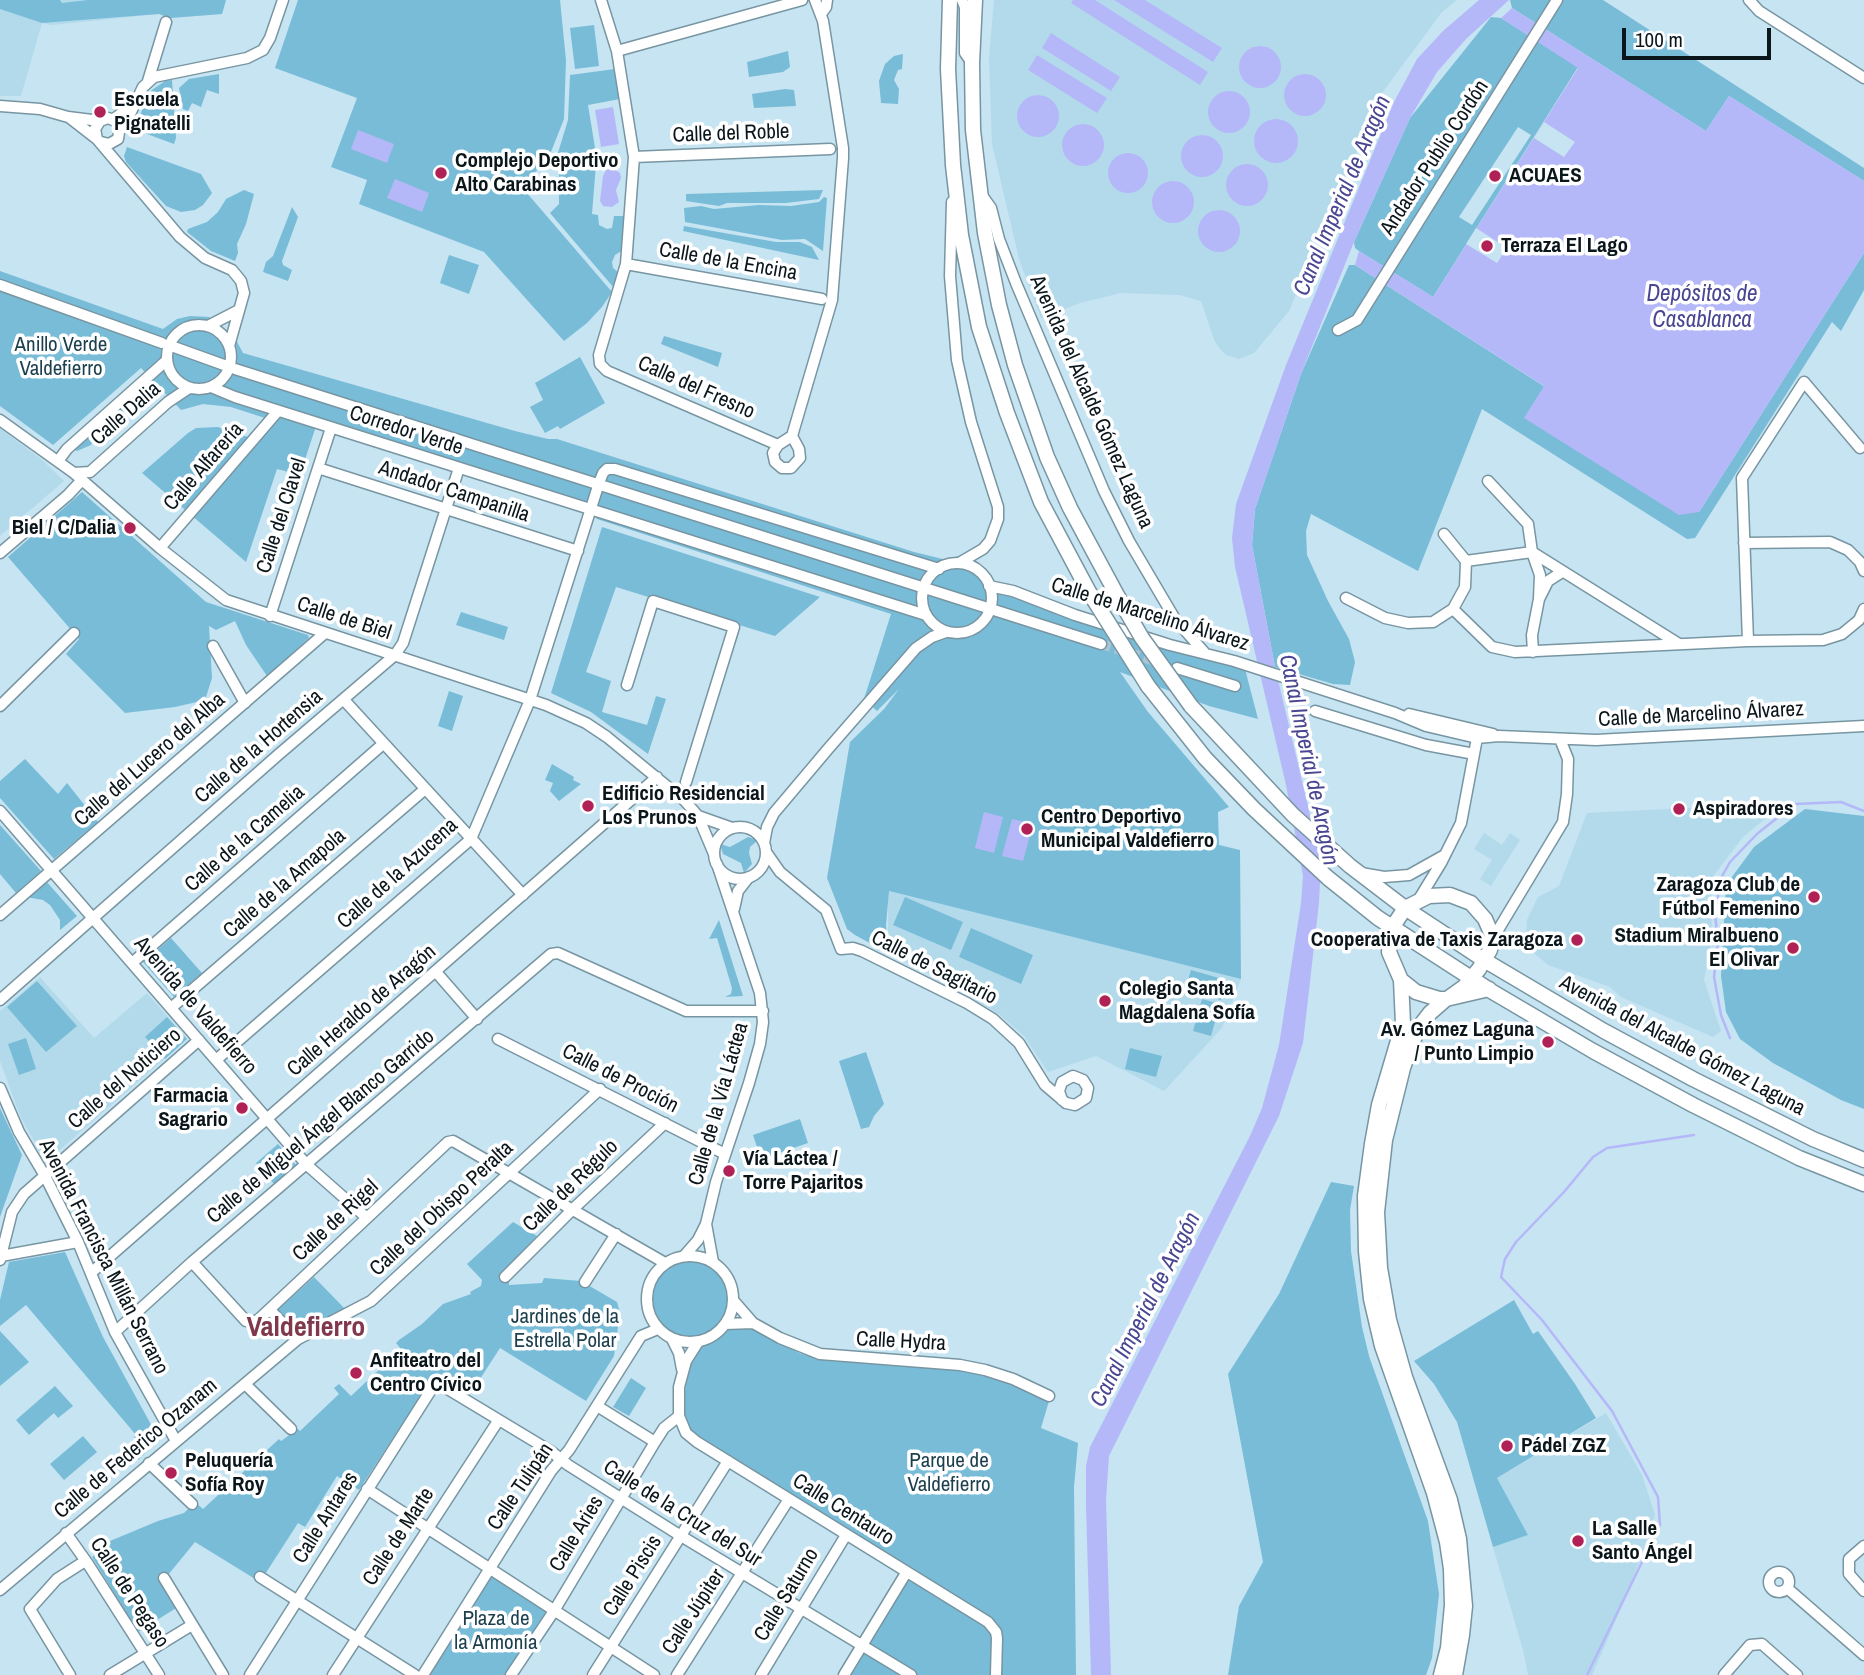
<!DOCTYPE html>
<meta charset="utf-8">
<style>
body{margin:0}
#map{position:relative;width:1864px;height:1675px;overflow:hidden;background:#c6e4f2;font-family:"Archivo Narrow",sans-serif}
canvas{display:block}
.scale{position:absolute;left:1622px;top:28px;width:149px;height:32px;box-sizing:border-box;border:4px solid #0b161b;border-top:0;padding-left:9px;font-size:21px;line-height:24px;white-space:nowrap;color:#0b161b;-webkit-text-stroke:5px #fff;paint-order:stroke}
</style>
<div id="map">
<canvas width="1864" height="1675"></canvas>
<div class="scale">100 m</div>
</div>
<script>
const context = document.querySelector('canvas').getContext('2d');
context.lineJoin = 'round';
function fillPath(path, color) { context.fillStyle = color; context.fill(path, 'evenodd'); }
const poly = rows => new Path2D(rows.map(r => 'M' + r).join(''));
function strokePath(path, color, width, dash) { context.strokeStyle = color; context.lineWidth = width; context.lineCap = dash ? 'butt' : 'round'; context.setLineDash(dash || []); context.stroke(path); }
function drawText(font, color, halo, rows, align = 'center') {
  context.font = font + ' "Archivo Narrow",sans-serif'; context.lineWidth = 7; context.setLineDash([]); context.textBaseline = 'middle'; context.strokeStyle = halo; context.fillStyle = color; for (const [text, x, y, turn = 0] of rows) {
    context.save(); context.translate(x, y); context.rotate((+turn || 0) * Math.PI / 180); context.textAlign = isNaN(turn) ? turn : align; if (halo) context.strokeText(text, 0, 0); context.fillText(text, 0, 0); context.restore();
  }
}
fillPath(poly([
 [0,0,226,0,222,14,170,18,159,14,52,25,42,23,21,96,0,96],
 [994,0,1457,0,1442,12,1382,93,1289,311,1254,353,1239,359,1226,355,1220,349,1214,340,1201,301,1179,295,1121,293,1080,303,1041,318,1019,259,992,144,989,59],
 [0,428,42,460,64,481,0,536],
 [1784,803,1743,837,1711,879,1712,939,1704,980,1721,1031,1713,1037,1621,997,1610,987,1548,965,1534,953,1526,940,1527,920,1538,897,1559,886,1587,813],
 [1484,833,1502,845,1510,833,1520,840,1491,886,1480,879,1492,860,1474,849],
 [888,891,1241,979,1222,1028,1164,1091,1096,1056,1048,1072,1024,1036,1000,1015,955,987,888,953],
 [40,977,94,1038,147,993,187,1039,46,1162,20,1116,0,1061,0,1011],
 [1606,1413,1642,1475,1655,1515,1629,1590,1592,1675,1528,1675,1523,1650,1493,1547,1528,1535,1497,1478]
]), '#b3daeb');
fillPath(poly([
 [0,0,60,0,62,3,88,0,226,0,222,14,170,18,159,14,42,23,0,9],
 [298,0,560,0,566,60,564,119,547,162,520,185,612,292,602,307,587,323,564,341,484,252,359,204,367,180,331,167,357,98,275,68],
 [1510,0,1603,0,1864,168,1864,181,1729,96,1706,131,1512,8],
 [1491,17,1501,18,1578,67,1433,297,1359,251,1355,248,1354,242,1410,118],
 [1518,127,1531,135,1472,225,1459,217],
 [594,25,599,66,575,69,570,28],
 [788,51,790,67,783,72,749,77,747,62],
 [903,54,902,69,898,70,894,80,899,89,898,104,881,103,879,81,885,64,894,56],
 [615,69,620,99,588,105,596,154,557,156,568,120,570,75],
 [219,74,219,94,207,90,201,107,192,103,188,111,183,109,179,88,189,79],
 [172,80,176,138,174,144,139,131,137,126,145,100,152,90,165,81],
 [785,89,794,90,796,106,754,108,752,94],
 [127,147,201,174,212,193,203,205,195,210,181,212,166,206,126,162,124,156],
 [563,164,596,164,592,214,598,215,599,225,607,229,612,228,614,216,625,216,623,250,615,255,612,262,613,268,619,273,614,288,550,213,559,204,559,172],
 [244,190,254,194,246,224,237,244,238,253,235,261,211,251,187,232,188,229,207,222,218,212,226,199],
 [823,190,819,199,786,203,727,203,719,206,686,201,686,194],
 [824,197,827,198,823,251,805,239,782,240,685,222,684,208,701,206,714,209,759,205,791,206,819,202],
 [292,207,298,217,282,261,283,265,292,270,288,281,263,272,266,262,273,256],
 [684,226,776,242,800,242,812,247,819,260,683,231],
 [1864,253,1864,290,1841,331,1832,322,1695,538,1687,539,1482,409,1418,571,1311,514,1306,531,1307,555,1328,601,1349,639,1355,662,1350,685,1333,684,1275,667,1252,545,1255,509,1301,374,1349,265,1355,265,1545,387,1525,418,1699,512],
 [449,255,479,265,469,294,440,283],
 [0,271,163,329,177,319,190,316,209,317,234,336,243,353,515,431,548,439,557,439,914,552,967,565,980,572,989,586,1171,640,1170,645,1244,665,1258,719,1209,706,1120,672,1148,712,1229,807,1218,812,1219,845,1240,850,1241,979,889,891,886,925,888,953,855,935,847,929,827,878,850,742,884,709,899,689,877,711,864,699,891,614,597,519,587,507,317,423,300,475,277,469,246,562,142,473,188,433,196,428,218,427,248,437,265,418,231,407,203,404,181,410,141,368,53,445,0,406],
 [664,336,722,353,718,367,661,344],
 [580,357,605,403,560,429,558,426,545,433,530,407,543,400,535,383],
 [145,386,148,392,145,398,128,406,119,420,101,430,91,445,77,451,73,449],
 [82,492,206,602,308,635,309,638,267,676,246,645,235,621,216,630,209,626,212,678,206,697,201,701,175,707,125,713,66,654,79,639,8,557],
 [602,527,820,597,775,636,616,587,586,672,611,681,602,712,647,725,656,696,666,699,648,754,591,712,551,693],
 [461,612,508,627,504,640,456,625],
 [449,691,463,696,452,731,438,726],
 [25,759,58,794,67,783,98,822,54,859,0,798,0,781],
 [552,764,574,777,573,780,581,784,559,801,550,791,553,783,545,780],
 [1805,809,1864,816,1864,1109,1841,1100,1773,1063,1740,1039,1726,1012,1721,976,1726,885,1754,847],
 [0,825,41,871,16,893,0,874],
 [748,837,758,840,750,847,749,853,752,864,744,873,741,863,723,854,720,844,730,847],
 [45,880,77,916,60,930,60,920,50,905,43,900,26,897],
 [905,897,963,922,951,950,893,925],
 [719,920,743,996,725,997,731,994,732,988,717,938,709,939],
 [971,928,1033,955,1021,984,959,957],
 [171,938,202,973,174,997,143,962],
 [1191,970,1226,980,1221,1000,1185,991],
 [37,981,77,1026,46,1052,7,1007],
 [1202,999,1220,1004,1211,1036,1193,1031],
 [167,1017,187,1039,165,1059,145,1037],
 [26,1038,36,1069,19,1075,8,1044],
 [1130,1048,1162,1056,1156,1077,1125,1069],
 [866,1052,884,1104,874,1116,869,1127,861,1129,839,1061],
 [0,1108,22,1155,0,1217],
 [800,1119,808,1143,761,1159,753,1135],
 [278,1144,296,1165,274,1184,256,1163],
 [1331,1182,1354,1186,1350,1210,1351,1251,1362,1327,1369,1356,1428,1521,1439,1594,1432,1658,1426,1675,1228,1675,1239,1606,1263,1562,1228,1374,1279,1294],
 [513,1222,537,1236,501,1274,509,1282,509,1285,542,1283,544,1278,581,1281,617,1302,620,1313,614,1356,586,1401,500,1348,469,1396,437,1376,431,1380,359,1490,337,1476,305,1527,298,1523,260,1582,195,1542,168,1575,184,1603,138,1632,92,1557,111,1544,110,1541,158,1521,184,1513,195,1502,203,1509,279,1439,281,1441,298,1429,300,1431,339,1394,334,1388,339,1384,351,1396,401,1349,396,1343,399,1340,422,1324,443,1304,471,1294,470,1292,481,1286,482,1280,467,1264],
 [65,1252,103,1337,154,1430,152,1447,138,1460,138,1444,134,1437,136,1435,26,1305,0,1326,0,1300,9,1262],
 '653 1299a38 38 0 1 1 76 0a38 38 0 1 1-76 0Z',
 [314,1277,347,1311,302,1333,298,1332,276,1313,277,1308,279,1305,283,1305],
 [1514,1300,1533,1334,1538,1331,1575,1384,1596,1418,1497,1478,1528,1535,1493,1547,1457,1422,1434,1384,1414,1361],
 [744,1325,799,1353,827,1361,928,1365,958,1370,992,1377,1049,1401,1041,1428,1078,1443,1074,1487,1076,1675,845,1675,912,1570,691,1433,683,1414,688,1363,698,1347,711,1343,733,1326],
 [0,1331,29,1362,0,1386],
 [631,1378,646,1388,629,1416,613,1407],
 [55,1386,73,1406,58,1418,54,1413,29,1435,16,1420],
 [83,1436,97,1452,64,1480,50,1464],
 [491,1568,554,1611,511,1675,423,1675]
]), '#79bcd8');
fillPath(poly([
 [1073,0,1095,0,1208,72,1200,85,1071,3],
 [1114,0,1145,0,1222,48,1213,62],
 [1479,0,1509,0,1466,39,1437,72,1410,118,1354,242,1301,374,1255,509,1252,545,1275,667,1321,861,1319,903,1303,1043,1279,1116,1109,1456,1106,1500,1111,1675,1091,1675,1086,1507,1086,1466,1090,1447,1250,1136,1262,1108,1279,1045,1301,903,1303,876,1286,785,1235,567,1232,538,1236,504,1286,365,1394,102,1417,59,1443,31],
 [1512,8,1706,131,1729,96,1864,181,1864,253,1699,512,1679,515,1524,418,1544,386,1355,265,1359,251,1433,297,1578,68,1501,18],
 [1051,33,1120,77,1111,91,1042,48],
 '1239 67a21 21 0 1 1 42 0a21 21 0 1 1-42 0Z',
 [1037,55,1107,98,1097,113,1028,70],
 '1284 95a21 21 0 1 1 42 0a21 21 0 1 1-42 0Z',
 '1208 112a21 21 0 1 1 42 0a21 21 0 1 1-42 0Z',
 '1017 116a21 21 0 1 1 42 0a21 21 0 1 1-42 0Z',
 [613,107,619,144,601,147,595,110],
 '1254 141a22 22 0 1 1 44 0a22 22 0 1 1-44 0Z',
 '1062 145a21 21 0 1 1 42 0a21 21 0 1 1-42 0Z',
 [358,130,394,144,387,163,351,149],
 '1181 156a21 21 0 1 1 42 0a21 21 0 1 1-42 0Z',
 '1108 173a20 20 0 1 1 40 0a20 20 0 1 1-40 0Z',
 '1226 185a21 21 0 1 1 42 0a21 21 0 1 1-42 0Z',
 [612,168,620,173,621,178,616,190,619,202,612,207,603,206,600,201,603,176,606,170],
 [395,179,429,193,422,212,387,198],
 '1152 202a21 21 0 1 1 42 0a21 21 0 1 1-42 0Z',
 '1198 231a21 21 0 1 1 42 0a21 21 0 1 1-42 0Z',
 [984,812,1003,817,994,853,975,848],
 [1012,819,1033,824,1023,861,1002,856]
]), '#b5b8f8');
fillPath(poly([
 [1544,122,1575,142,1564,157,1534,138],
 [1476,228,1507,248,1497,263,1466,244]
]), '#c6e4f2');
strokePath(poly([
 [1730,1038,1721,1015,1714,977,1718,941,1715,914,1721,878,1730,862,1758,833,1795,804,1841,802,1864,811],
 [1587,1675,1660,1525,1658,1497,1612,1411,1542,1320,1501,1277,1505,1259,1516,1242,1564,1192,1593,1157,1607,1148,1694,1135]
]), '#b5b8f8', 2.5);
strokePath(poly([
 [1101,644,1161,663]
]), '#aac5d2', 10, [10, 5]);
const minor = poly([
 [601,0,617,51,634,157,626,264,599,355,600,364,607,371,778,445],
 [962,0,965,7,965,53,972,63],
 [1749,0,1759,11,1864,78],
 [821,14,826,7,827,0],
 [617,51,802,0],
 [148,81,166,22],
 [0,106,40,109,68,117,100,121,108,118,113,120,130,106],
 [70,118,97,139],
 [100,121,95,129,97,139,180,237,205,258,232,270,241,281,244,293,229,346],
 [101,142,109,144,118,139,120,126,128,118,143,87,154,77,247,58,263,50,270,38,283,0],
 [634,157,830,149],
 [981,194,991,208,999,239,1016,283,1104,491,1129,541,1175,619,1204,652],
 [952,202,950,276,957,360,971,422,998,507,998,519,990,541,983,549,959,563],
 [626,264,822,299],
 [0,285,162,343],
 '167 357a32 32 0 1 1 64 0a32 32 0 1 1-64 0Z',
 [208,326,239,310],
 [1338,330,1357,320,1557,0],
 [174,347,224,365],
 [235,369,1101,644],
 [211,387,235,397,926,615],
 [0,420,74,473,160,548,226,600,546,705,586,723,607,737,685,801,698,816,714,854],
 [792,436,799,449,800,458,791,468,782,468,775,462,773,453,778,445,792,436,832,300,843,158,843,148,823,21,815,0],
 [58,461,67,449,167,360],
 [318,468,578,551],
 [74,473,90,472,168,402,189,388],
 [1488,481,1528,524,1532,552,1540,575,1539,599],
 [1744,543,1830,542,1848,550,1860,562,1864,571],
 [160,548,278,411],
 [0,553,68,495,82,480],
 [1466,561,1532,552,1679,644],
 '922 598a35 35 0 1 1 70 0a35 35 0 1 1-70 0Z',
 [989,586,1013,591,1075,615,1170,645,1234,661,1395,713,1426,726,1477,738,1499,736,1596,740,1864,726],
 [1346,598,1385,618,1408,623,1433,622,1453,609,1465,587,1466,561,1444,534],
 [1453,609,1492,647,1515,652,1748,641,1823,640,1842,634,1859,620,1864,609],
 [270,616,331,428],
 [1748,641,1742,478,1804,382,1860,448],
 [213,646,245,703],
 [1533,652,1532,635,1539,599,1548,581,1562,572],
 [1177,668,1235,686],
 [627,685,653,601,734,627,686,782],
 [344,700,523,895],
 [0,706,74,633],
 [1315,711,1426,745,1469,753],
 [1409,714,1493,734],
 [0,811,307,1165,367,1218],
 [698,816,732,828],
 '714 853a26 26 0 1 1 52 0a26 26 0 1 1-52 0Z',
 [764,843,767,827,774,813,828,749,916,648,932,637,946,632],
 [766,852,780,872,826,910,841,949,853,948,862,951,967,1003,993,1019,1019,1043,1045,1085,1066,1103,1075,1105,1086,1098,1088,1088,1083,1080,1073,1076,1062,1082,1059,1091,1062,1100],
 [1361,873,1384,877,1409,875,1443,856],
 [1419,899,1441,863,1461,823,1477,738],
 [734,909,738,891,749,877],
 [0,915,325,633],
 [1492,940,1563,822,1567,794,1568,759,1560,739],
 [132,963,383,744],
 [436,972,477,1019],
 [0,1000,278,755,395,655,403,643,459,468],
 [171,1008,424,790],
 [498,1039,725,1154],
 [216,1060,471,839,530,700,599,483,603,473,607,469,615,469,939,569],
 [0,1088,19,1132,45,1176,78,1242,115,1332,176,1441],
 [706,1224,713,1262],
 '647 1299a43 43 0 1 1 86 0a43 43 0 1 1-86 0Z',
 [1,1256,78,1242],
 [684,1256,698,1240,706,1224,716,1182,749,1083,760,1044,763,1022,760,993,717,864],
 [0,1260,12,1212,24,1194,199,1040],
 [192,1262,246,1321,257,1321,448,1142,453,1141,665,1263],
 [92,1272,657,777],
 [505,1277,573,1209,665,1123],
 [585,1282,616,1234],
 [733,1300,753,1323,780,1338,820,1354,960,1365,985,1370,1013,1379,1049,1396],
 [270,1310,298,1339],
 [725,1324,753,1323],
 [115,1332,192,1262,551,954,558,953,686,1011,763,1011],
 [672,1339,679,1353,682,1369],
 [698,1342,686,1361,679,1387,679,1416,686,1433,697,1442,988,1622,996,1632,997,1638,996,1675],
 [245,1384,291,1429],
 [597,1406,655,1442],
 [149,1463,192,1504],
 [367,1489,654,1675],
 [66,1533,88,1564,159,1675],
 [1864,1546,1849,1559,1849,1574,1864,1591],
 '1769 1582a10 10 0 1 1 20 0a10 10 0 1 1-20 0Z',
 [260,1577,415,1675],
 [164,1578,223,1675],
 [1787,1588,1864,1655],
 [0,1590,298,1339,371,1301,600,1089],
 [70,1675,30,1609,57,1579,82,1563],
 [110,1675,192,1625],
 [250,1675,436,1382,552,1452,568,1465,681,1536,911,1675],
 [333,1675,498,1421],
 [423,1675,551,1471,569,1450,641,1336,658,1329],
 [511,1675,554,1611,655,1442,664,1428,679,1416],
 [593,1675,728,1461],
 [677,1675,789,1499],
 [761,1675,846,1535],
 [844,1675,906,1573],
 [1724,1675,1750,1645,1762,1644,1797,1675]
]);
const major = poly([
 [950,0,948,69,953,165,961,235,979,327,1007,413,1041,502,1089,592],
 [975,0,972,63,973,130,985,233,999,305,1015,365,1047,457,1070,508,1118,597],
 [1148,686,1205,758,1254,809,1328,878,1378,918,1491,991,1593,1051,1693,1105,1799,1158,1864,1184],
 [1191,706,1293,815,1350,866,1405,908,1484,960,1604,1031,1693,1079,1813,1139,1864,1160],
 [1401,980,1403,1024,1379,1105,1372,1144,1365,1196,1366,1251,1371,1299,1382,1346,1434,1493,1447,1542,1451,1569,1452,1605,1448,1648,1441,1675],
 [1450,997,1464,987,1479,969,1490,950,1492,935,1485,919,1471,903,1450,895,1429,896,1405,908,1392,928,1389,952,1401,980,1416,992,1439,999,1446,999,1489,989],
 [1446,999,1430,1013,1423,1022,1413,1040,1403,1068,1385,1140,1377,1212,1380,1268,1389,1320,1405,1377,1450,1500,1459,1539,1465,1606,1462,1635,1455,1675]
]);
strokePath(minor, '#7895a2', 13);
strokePath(major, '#7895a2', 17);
strokePath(minor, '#fff', 10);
strokePath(major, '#fff', 14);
const majorBridge = poly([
 [1089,592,1148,686],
 [1118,597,1142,638,1191,706]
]);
strokePath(majorBridge, '#7895a2', 17, []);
strokePath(majorBridge, '#fff', 14);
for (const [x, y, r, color] of [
 [100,112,7,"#b02156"],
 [441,173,7,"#b02156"],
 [1495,176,7,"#b02156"],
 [1487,246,7,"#b02156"],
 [130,528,7,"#b02156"],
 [588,806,7,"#b02156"],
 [1679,809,7,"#b02156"],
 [1027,829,7,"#b02156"],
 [1814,897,7,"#b02156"],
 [1577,940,7,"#b02156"],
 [1793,948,7,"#b02156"],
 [1105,1001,7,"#b02156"],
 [1548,1042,7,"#b02156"],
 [242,1108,7,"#b02156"],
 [729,1171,7,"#b02156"],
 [356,1373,7,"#b02156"],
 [1507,1446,7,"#b02156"],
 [171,1473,7,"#b02156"],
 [1578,1541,7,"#b02156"]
]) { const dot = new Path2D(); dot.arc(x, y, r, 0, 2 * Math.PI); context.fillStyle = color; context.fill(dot); strokePath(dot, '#fff', 2.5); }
drawText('bold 21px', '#0b161b', '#fff', [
 ["Escuela",114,100],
 ["Pignatelli",114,124],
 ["Complejo Deportivo",455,161],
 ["Alto Carabinas",455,185],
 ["ACUAES",1509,176],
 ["Terraza El Lago",1501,246],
 ["Biel / C/Dalia",116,528,"right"],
 ["Edificio Residencial",602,794],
 ["Los Prunos",602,818],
 ["Aspiradores",1693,809],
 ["Centro Deportivo",1041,817],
 ["Municipal Valdefierro",1041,841],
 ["Zaragoza Club de",1800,885,"right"],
 ["Fútbol Femenino",1800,909,"right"],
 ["Stadium Miralbueno",1779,936,"right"],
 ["El Olivar",1779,960,"right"],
 ["Cooperativa de Taxis Zaragoza",1563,940,"right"],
 ["Colegio Santa",1119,989],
 ["Magdalena Sofía",1119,1013],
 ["Av. Gómez Laguna",1534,1030,"right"],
 ["/ Punto Limpio",1534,1054,"right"],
 ["Farmacia",228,1096,"right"],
 ["Sagrario",228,1120,"right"],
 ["Vía Láctea /",743,1159],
 ["Torre Pajaritos",743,1183],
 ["Anfiteatro del",370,1361],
 ["Centro Cívico",370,1385],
 ["Pádel ZGZ",1521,1446],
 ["Peluquería",185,1461],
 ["Sofía Roy",185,1485],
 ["La Salle",1592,1529],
 ["Santo Ángel",1592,1553]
], 'left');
drawText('21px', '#0b161b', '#fff', [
 ["Calle del Roble",731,134,-2],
 ["Andador Publio Cordón",1435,158,-57],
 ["Calle de la Encina",728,262,10],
 ["Calle del Fresno",696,388,24],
 ["Avenida del Alcalde Gómez Laguna",1091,402,66],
 ["Calle Dalia",126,414,-41],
 ["Corredor Verde",406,431,18],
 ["Calle Alfarería",204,467,-49],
 ["Andador Campanilla",454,492,18],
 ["Calle del Clavel",282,516,-72],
 ["Calle de Marcelino Álvarez",1150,615,17],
 ["Calle de Biel",344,619,18],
 ["Calle de Marcelino Álvarez",1701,715,-3],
 ["Calle de la Hortensia",259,747,-41],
 ["Calle del Lucero del Alba",150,760,-41],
 ["Calle de la Camelia",245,839,-41],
 ["Calle de la Azucena",398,874,-42],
 ["Calle de la Amapola",285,884,-41],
 ["Calle de Sagitario",934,968,27],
 ["Avenida de Valdefierro",195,1006,49],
 ["Calle Heraldo de Aragón",362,1011,-41],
 ["Avenida del Alcalde Gómez Laguna",1682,1046,28],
 ["Calle del Noticiero",125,1079,-41],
 ["Calle de Proción",620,1079,27],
 ["Calle de la Vía Láctea",719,1104,-74],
 ["Calle de Miguel Ángel Blanco Garrido",321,1127,-40],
 ["Calle de Régulo",571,1186,-44],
 ["Calle del Obispo Peralta",442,1209,-43],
 ["Calle de Rigel",336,1221,-43],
 ["Avenida Francisca Millán Serrano",103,1257,63],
 ["Calle Hydra",901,1342,3],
 ["Calle de Federico Ozanam",136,1449,-40],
 ["Calle Tulipán",521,1487,-56],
 ["Calle Centauro",843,1510,32],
 ["Calle de la Cruz del Sur",682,1514,32],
 ["Calle Antares",326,1518,-58],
 ["Calle Aries",577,1534,-59],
 ["Calle de Marte",399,1537,-57],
 ["Calle Piscis",633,1576,-58],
 ["Calle de Pegaso",129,1593,57],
 ["Calle Saturno",787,1595,-59],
 ["Calle Júpiter",694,1612,-57]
]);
drawText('21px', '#1b3f4d', '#fff', [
 ["Anillo Verde",61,345],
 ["Valdefierro",61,369],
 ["Jardines de la",565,1317],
 ["Estrella Polar",565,1341],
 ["Parque de",949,1461],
 ["Valdefierro",949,1485],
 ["Plaza de",496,1619],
 ["la Armonía",496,1643]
]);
drawText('italic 23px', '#4a4792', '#fff', [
 ["Canal Imperial de Aragón",1343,196,-67],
 ["Depósitos de",1702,295],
 ["Casablanca",1702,321],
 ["Canal Imperial de Aragón",1308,760,78],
 ["Canal Imperial de Aragón",1146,1310,-63]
]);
drawText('bold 28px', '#80394c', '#fff', [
 ["Valdefierro",306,1328]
]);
</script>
